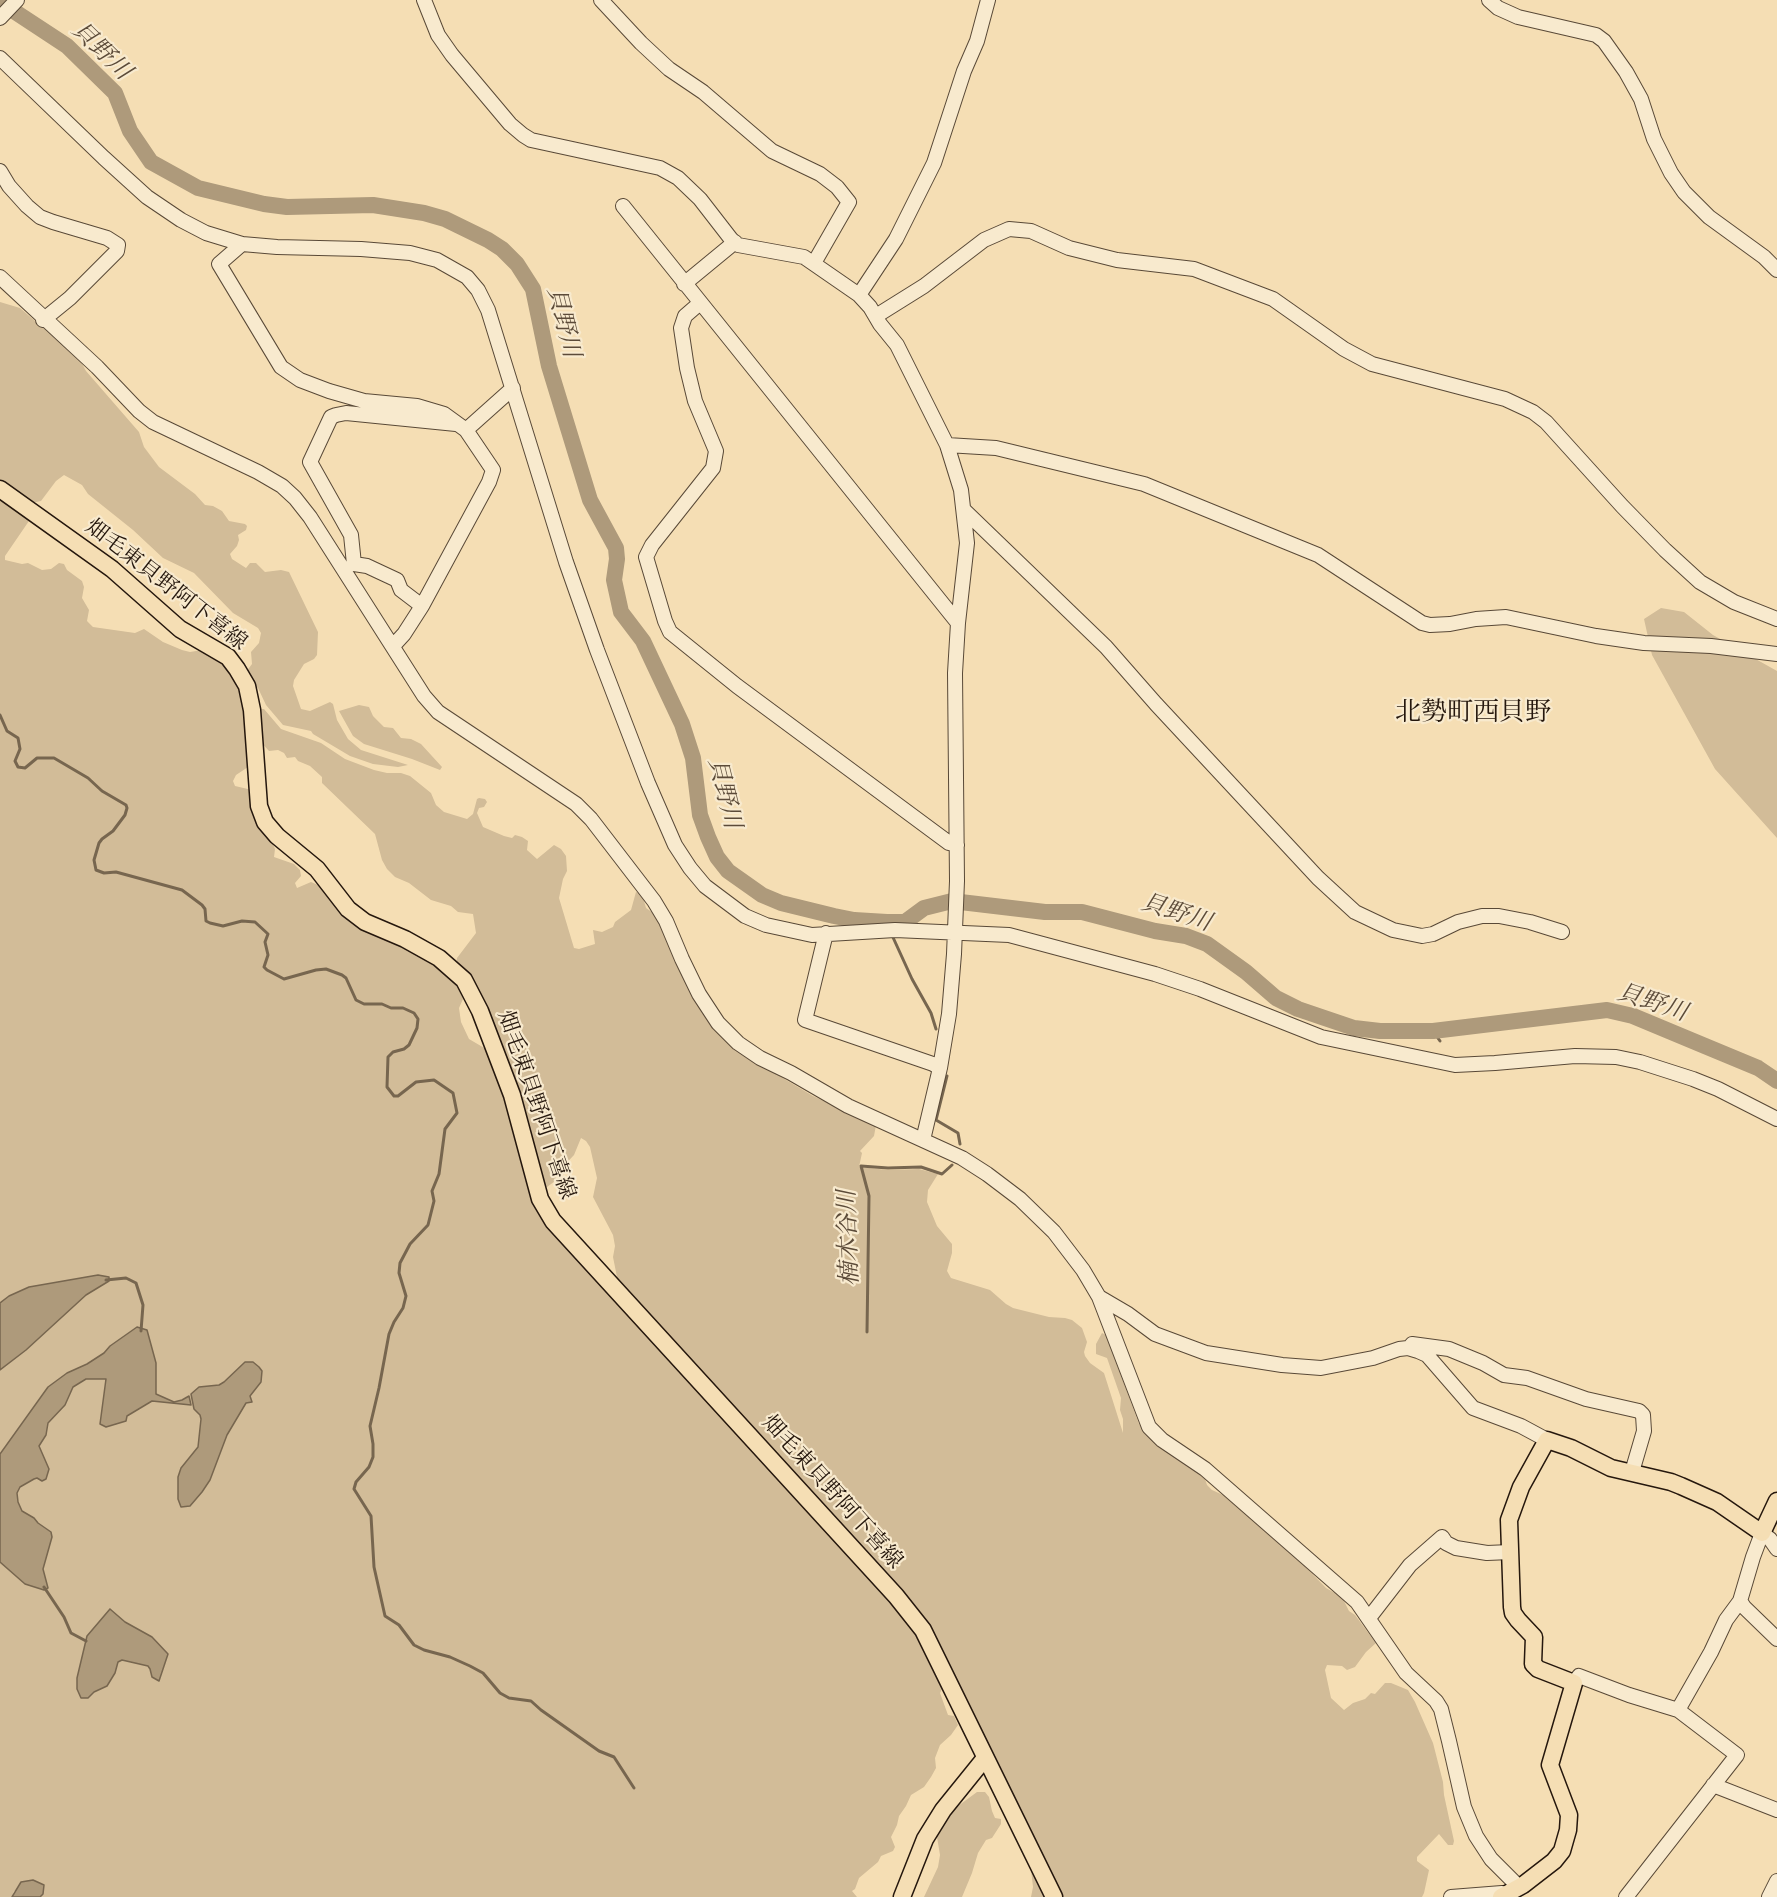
<!DOCTYPE html>
<meta charset="utf-8">
<style>
body{margin:0}
canvas{display:block;background:#f5deb4}
</style>
<canvas width="1777" height="1897"></canvas>
<script>
const context = document.querySelector('canvas').getContext('2d');
context.lineJoin = 'round';
function fillPath(path, color) { context.fillStyle = color; context.fill(path, 'evenodd'); }
const poly = rows => new Path2D(rows.map(r => 'M' + r).join(''));
function strokePath(path, color, width, dash) { context.strokeStyle = color; context.lineWidth = width; context.lineCap = dash ? 'butt' : 'round'; context.setLineDash(dash || []); context.stroke(path); }
function drawText(font, color, halo, rows, align = 'center') {
  context.font = font + ' "EB Garamond","Noto Serif JP",serif'; context.lineWidth = 4.5; context.setLineDash([]); context.textBaseline = 'middle'; context.strokeStyle = halo; context.fillStyle = color; for (const [text, x, y, turn = 0] of rows) {
    context.save(); context.translate(x, y); context.rotate((+turn || 0) * Math.PI / 180); context.textAlign = isNaN(turn) ? turn : align; if (halo) context.strokeText(text, 0, 0); context.fillText(text, 0, 0); context.restore();
  }
}
fillPath(poly([
 [0,302,20,308,80,360,86,371,139,432,144,447,159,467,195,494,205,505,213,506,222,511,229,521,245,524,247,526,246,530,238,535,239,540,237,546,230,554,232,559,246,568,250,563,256,563,265,572,281,570,289,572,318,632,317,655,314,659,304,664,294,680,293,686,301,709,310,711,330,702,333,704,337,720,348,739,361,750,408,765,398,767,373,764,350,756,313,734,311,731,283,725,266,705,258,688,252,685,246,672,252,664,251,652,259,643,261,633,258,628,233,613,194,573,163,558,133,530,88,494,82,485,64,475,56,481,41,501,31,503,0,484],
 [0,495,31,518,5,556,5,560,22,564,28,563,42,570,51,569,59,563,64,564,67,570,82,581,84,587,82,598,89,610,87,621,93,627,135,633,144,629,163,642,182,650,190,652,202,650,225,662,242,685,251,765,236,775,233,781,235,786,252,790,250,801,253,816,266,836,272,842,275,849,274,857,294,864,300,870,301,876,295,883,297,888,311,882,323,887,429,958,457,984,463,999,459,1008,461,1022,469,1039,486,1049,500,1083,530,1188,907,1615,943,1687,940,1693,948,1715,954,1716,958,1725,951,1735,940,1745,935,1758,936,1768,931,1777,924,1787,911,1795,906,1806,899,1816,897,1825,891,1837,895,1847,893,1851,881,1856,878,1862,859,1878,855,1889,852,1891,857,1897,40,1897,43,1894,14,1891,12,1897,0,1897],
 [1661,608,1684,612,1713,635,1777,671,1777,838,1715,769,1652,655,1644,619],
 [359,705,369,707,373,716,384,727,393,728,401,738,411,739,421,744,442,767,440,770,412,759,364,744,353,736,339,711],
 [260,709,264,709,281,729,321,743,345,759,374,770,387,773,401,773,410,776,431,793,436,805,444,812,467,819,473,814,477,799,479,798,485,799,487,802,484,807,479,808,477,813,483,827,504,836,512,838,515,835,522,837,528,841,527,850,537,859,554,845,561,849,566,856,567,871,563,879,559,898,574,948,579,949,595,944,593,930,602,932,613,927,615,922,631,910,636,892,642,894,646,908,656,915,694,995,761,1065,813,1096,876,1125,874,1136,860,1151,862,1153,859,1167,888,1170,919,1169,938,1174,928,1190,927,1202,937,1226,952,1244,952,1253,947,1271,951,1278,990,1290,1006,1304,1013,1308,1049,1317,1065,1318,1072,1320,1082,1328,1087,1342,1084,1352,1085,1356,1090,1363,1104,1373,1123,1433,1123,1419,1120,1410,1121,1398,1107,1358,1096,1354,1096,1344,1102,1333,1106,1335,1139,1424,1205,1479,1207,1485,1212,1490,1223,1495,1291,1552,1326,1588,1342,1597,1349,1611,1355,1615,1376,1643,1366,1652,1355,1667,1347,1670,1342,1666,1327,1665,1325,1670,1331,1698,1344,1710,1353,1703,1365,1699,1371,1693,1375,1694,1385,1683,1391,1683,1408,1690,1415,1702,1433,1743,1443,1782,1444,1795,1454,1841,1453,1845,1448,1845,1439,1834,1417,1857,1417,1861,1429,1870,1424,1893,1422,1897,1059,1897,928,1629,619,1287,613,1257,615,1246,613,1235,593,1197,597,1178,590,1147,586,1141,581,1138,574,1155,558,1172,555,1181,547,1187,544,1186,456,966,457,958,476,933,473,914,458,912,451,906,431,900,409,883,395,877,387,869,382,860,375,834,322,783,322,777,310,766,298,761,295,757,287,758,284,753,278,750,269,751,260,741],
 [977,1792,985,1792,989,1797,992,1811,995,1818,1001,1819,1001,1824,992,1838,986,1840,978,1853,972,1873,962,1897,924,1897,938,1867,940,1855,936,1831,958,1806],
 [1030,1861,1048,1897,1031,1897,1033,1887]
]), '#d2bc98');
const water = poly([
 [98,1275,109,1277,109,1281,86,1295,26,1350,0,1370,0,1303,9,1296,29,1287,98,1275],
 [137,1327,147,1330,156,1363,156,1394,174,1402,182,1400,189,1396,191,1405,152,1401,127,1416,126,1421,106,1427,100,1424,106,1379,86,1379,73,1387,65,1405,48,1423,46,1435,39,1446,49,1469,46,1479,42,1481,37,1478,34,1479,20,1487,17,1493,18,1502,22,1511,34,1518,38,1523,51,1532,52,1537,43,1569,48,1588,44,1590,25,1584,0,1562,0,1454,48,1387,67,1373,87,1364,104,1353,110,1346,137,1327],
 [245,1362,253,1362,259,1367,262,1371,261,1382,250,1396,252,1402,246,1403,227,1435,210,1480,202,1492,190,1506,181,1507,178,1499,178,1477,181,1468,198,1447,201,1419,200,1415,194,1409,191,1394,199,1387,219,1385,224,1382,245,1362],
 [110,1609,125,1622,152,1637,168,1654,159,1681,152,1677,150,1669,148,1666,122,1660,118,1662,115,1673,107,1686,94,1692,88,1698,81,1698,77,1689,77,1678,87,1636,110,1609],
 [33,1880,44,1885,43,1894,40,1897,12,1897,21,1882,33,1880]
]);
fillPath(water, '#ae9a7b');
strokePath(water, '#77664f', 1.5);
strokePath(poly([
 [0,715,7,731,18,738,20,749,15,761,18,767,25,768,37,758,54,758,88,778,102,791,126,805,127,808,125,815,113,831,102,839,99,843,94,860,96,870,104,873,116,872,182,890,202,905,205,909,206,921,210,923,223,926,242,921,255,922,268,934,265,942,268,955,264,967,267,970,284,979,316,970,326,969,342,975,346,978,356,1000,364,1004,382,1004,391,1008,403,1008,414,1013,418,1019,417,1028,409,1045,404,1049,393,1052,388,1057,387,1087,394,1096,398,1096,416,1082,434,1080,453,1093,457,1113,445,1129,439,1174,432,1191,434,1201,428,1225,410,1244,400,1263,399,1273,406,1296,403,1308,394,1322,389,1334,379,1388,370,1426,373,1444,373,1457,369,1467,356,1482,354,1489,371,1516,374,1567,385,1616,399,1625,414,1645,424,1650,450,1657,470,1666,483,1673,500,1693,509,1698,531,1701,541,1710,599,1751,614,1757,634,1788],
 [891,933,912,979,931,1013,936,1029],
 [1433,1031,1440,1041],
 [947,1076,936,1120,958,1133,960,1144],
 [106,1280,126,1278,136,1283,143,1305,141,1331],
 [867,1332,869,1196,861,1166,888,1168,921,1167,942,1174,952,1165],
 [44,1587,64,1617,71,1633,86,1641]
]), '#77664f', 3);
strokePath(poly([
 [0,2,67,46,115,93,130,131,151,162,198,188,264,204,287,207,373,205,424,213,445,219,488,240,502,249,517,264,533,289,549,366,590,500,616,548,617,559,614,580,621,612,643,641,682,724,693,758,700,815,708,837,717,857,728,871,762,895,781,903,834,916,854,920,887,922,905,922,924,908,952,901,1045,912,1082,912,1155,931,1186,936,1207,944,1246,972,1276,998,1298,1009,1354,1028,1380,1031,1433,1031,1607,1010,1633,1016,1705,1046,1758,1068,1777,1081]
]), '#ae9a7b', 16);
const minor = poly([
 [424,0,438,35,452,55,510,124,523,135,531,140,660,168,678,178,700,199,731,239,738,245,804,257,859,295,870,307,880,324,897,345,947,445,961,490,967,543,958,623,955,673,957,881,954,954,949,1014,940,1068,923,1140],
 [601,0,641,43,669,69,703,92,772,151,820,174,837,187,849,202,814,263],
 [1489,0,1498,8,1518,17,1596,35,1604,41,1626,72,1641,99,1654,139,1671,173,1684,192,1709,217,1764,257,1777,270],
 [0,18,17,0],
 [0,58,104,158,147,197,181,220,206,233,242,244,277,247,361,249,410,253,437,260,467,277,478,290,488,310,566,562,597,650,648,783,675,845,690,868,705,886,745,916,766,925,812,935,895,930,1009,935,1155,974,1200,989,1321,1037,1455,1065,1495,1063,1575,1056,1616,1057,1640,1062,1693,1079,1718,1089,1777,1119],
 [0,171,9,186,27,206,40,217,53,222,107,238,118,245,117,251,70,298,43,320],
 [623,206,958,623],
 [242,244,219,264,281,367,300,380,329,391,364,401,417,406,444,414,466,430,493,470,489,482,422,606,404,634,393,646],
 [0,277,97,367,139,411,153,422,258,472,282,486,295,498,310,517,424,696,438,712,576,804,591,819,654,901,666,921,682,959,699,994,718,1023,738,1043,760,1058,791,1073,848,1106,962,1158,987,1174,1020,1199,1054,1232,1083,1270,1099,1297,1149,1427,1162,1440,1205,1469,1357,1602,1406,1673,1436,1701,1441,1709,1449,1741,1464,1807,1476,1836,1491,1859,1519,1887,1511,1891],
 [684,284,735,242],
 [859,295,896,239,934,163,964,71,977,41,988,0],
 [700,303,685,316,681,328,687,368,695,401,716,451,713,468,652,545,646,557,665,621,670,632,737,686,949,843,957,845],
 [876,316,924,286,984,240,1009,229,1031,231,1069,248,1117,260,1194,269,1273,299,1344,349,1372,364,1505,399,1533,412,1546,422,1622,506,1665,550,1700,582,1734,602,1777,619],
 [466,430,513,388],
 [947,445,996,448,1144,484,1318,555,1422,623,1430,625,1450,624,1476,619,1506,617,1596,636,1644,643,1711,646,1777,654],
 [965,511,1106,647,1156,704,1318,878,1355,912,1393,930,1422,936,1433,934,1458,922,1482,916,1499,916,1530,922,1562,932],
 [422,606,401,590,397,580,367,566,354,564,351,535,310,462,331,417,336,415,346,413,456,424],
 [826,933,805,1020,933,1064,940,1068],
 [1099,1297,1128,1314,1155,1334,1206,1353,1282,1365,1321,1368,1373,1358,1399,1349,1408,1348,1418,1351,1427,1355,1473,1408,1521,1426,1547,1440],
 [1412,1344,1449,1349,1483,1363,1504,1375,1527,1378,1586,1399,1639,1411,1643,1415,1644,1431,1632,1472],
 [1740,1601,1744,1607,1777,1639],
 [1369,1618,1410,1565,1442,1537,1446,1543,1456,1548,1487,1553,1510,1552],
 [1574,1683,1579,1676,1629,1695,1678,1710,1737,1755,1626,1897],
 [1678,1710,1711,1652,1726,1620,1740,1601,1753,1557,1762,1533,1770,1539,1777,1549],
 [1713,1785,1777,1810],
 [1451,1897,1502,1893,1501,1897],
 [1769,1897,1777,1881]
]);
const major = poly([
 [0,489,112,569,180,629,228,657,237,669,247,686,252,710,259,806,265,822,277,836,317,869,348,909,365,922,405,939,439,958,464,980,480,1011,512,1095,540,1199,553,1221,896,1596,923,1630,1054,1897],
 [902,1897,925,1839,943,1810,985,1758],
 [1501,1897,1523,1885,1554,1861,1562,1851,1568,1830,1569,1815,1550,1765,1574,1683,1538,1669,1533,1664,1534,1637,1518,1620,1513,1613,1512,1607,1509,1520,1521,1487,1547,1440,1571,1448,1611,1468,1671,1482,1681,1486,1717,1502,1762,1533,1777,1501]
]);
strokePath(minor, '#594937', 16);
strokePath(major, '#25170d', 19);
strokePath(minor, '#f8eace', 14);
strokePath(major, '#f5deb4', 16);
drawText('22px', '#25170d', '#f8eace', [
 ["畑毛東貝野阿下喜線",166,585,38],
 ["畑毛東貝野阿下喜線",536,1105,71],
 ["畑毛東貝野阿下喜線",832,1492,48]
]);
drawText('italic 24px', '#5c4b39', '#f8eace', [
 ["貝野川",101,51,44],
 ["貝野川",563,322,76],
 ["貝野川",724,793,76],
 ["貝野川",1176,913,18],
 ["貝野川",1652,1003,18],
 ["楠木谷川",849,1238,-92]
]);
drawText('26px', '#25170d', '#f8eace', [
 ["北勢町西貝野",1473,713]
]);
</script>
